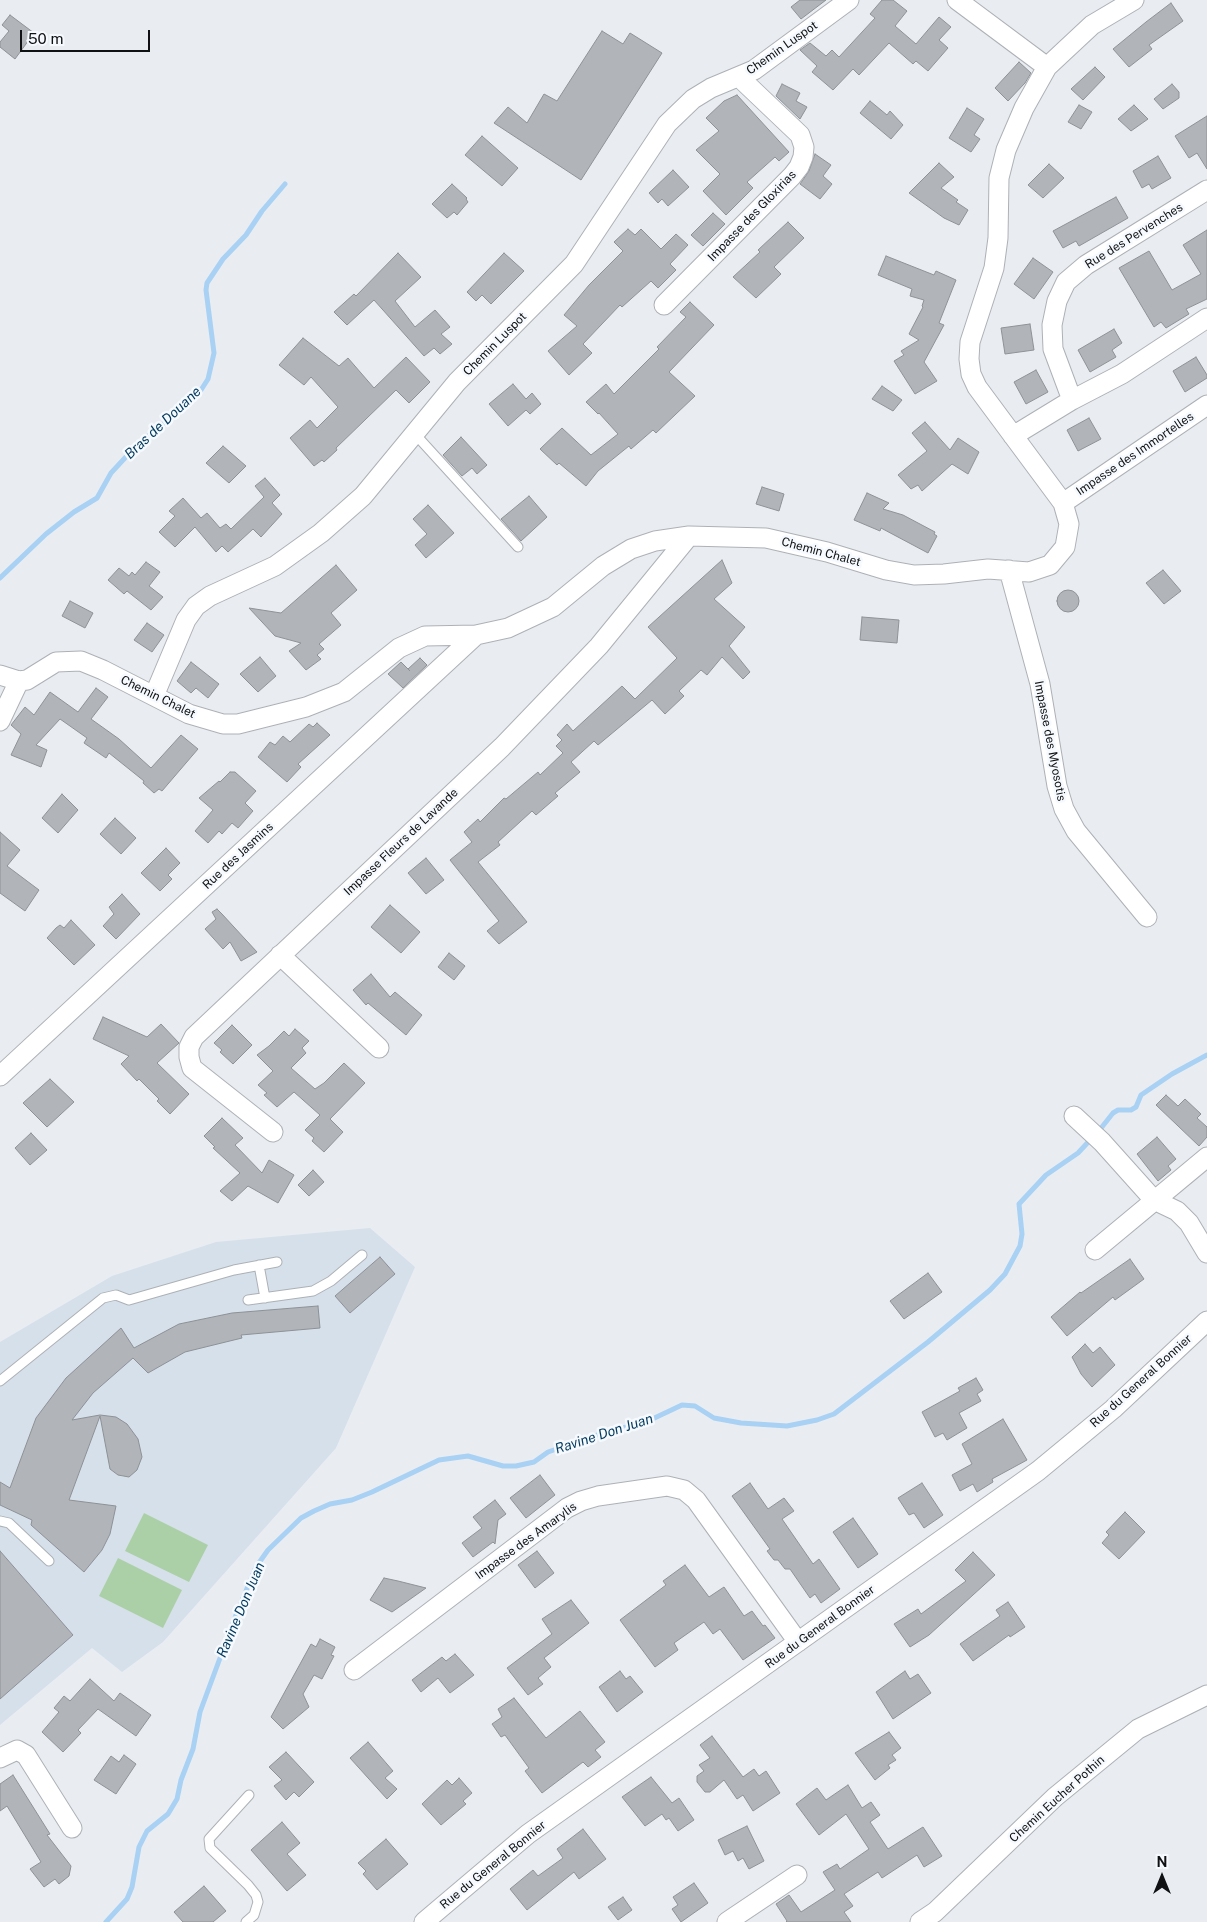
<!DOCTYPE html>
<style>
body{margin:0}
#map{position:relative;width:1207px;height:1922px;overflow:hidden;background:#e9edf2;font-family:"Public Sans",sans-serif}
canvas{display:block}
.north{position:absolute;left:1137px;top:1852px;width:50px;height:50px;-webkit-text-stroke:4px #f6faff;paint-order:stroke;rotate:0deg;font-size:14px;font-weight:700;line-height:20px;text-align:center;color:#101113}
.north::after{content:'';display:block;margin:auto;width:18px;height:22px;background:#101113;clip-path:polygon(50% 0,100% 100%,50% 72%,0 100%)}
.scale{position:absolute;left:20px;top:30px;width:130px;height:22px;box-sizing:border-box;border:2px solid #101113;border-top:0;padding-left:6px;font-size:15px;line-height:18px;white-space:nowrap;color:#101113;-webkit-text-stroke:4px #f6faff;paint-order:stroke}
</style>
<div id="map">
<canvas width="1207" height="1922"></canvas>
<div class="north">N</div>
<div class="scale">50 m</div>
</div>
<script>
const context = document.querySelector('canvas').getContext('2d');
context.lineJoin = 'round';
function fillPath(path, color) { context.fillStyle = color; context.fill(path, 'evenodd'); }
const poly = rows => new Path2D(rows.map(r => 'M' + r).join(''));
function strokePath(path, color, width, dash) { context.strokeStyle = color; context.lineWidth = width; context.lineCap = dash ? 'butt' : 'round'; context.setLineDash(dash || []); context.stroke(path); }
function drawText(font, color, halo, rows, align = 'center') {
  context.font = font + ' "Public Sans",sans-serif'; context.lineWidth = 5; context.setLineDash([]); context.textBaseline = 'middle'; context.strokeStyle = halo; context.fillStyle = color; for (const [text, x, y, turn = 0] of rows) {
    context.save(); context.translate(x, y); context.rotate((+turn || 0) * Math.PI / 180); context.textAlign = isNaN(turn) ? turn : align; if (halo) context.strokeText(text, 0, 0); context.fillText(text, 0, 0); context.restore();
  }
}
fillPath(poly([
 [370,1228,415,1267,336,1448,163,1642,122,1672,92,1648,0,1725,0,1342,112,1276,216,1242]
]), '#d6e0ea');
fillPath(poly([
 [144,1513,208,1545,189,1582,125,1551],
 [118,1558,182,1590,163,1628,99,1596]
]), '#abd0a8');
strokePath(poly([
 [0,578,46,534,74,512,97,498,111,473,136,446,186,405,201,390,208,379,214,353,206,290,207,283,223,259,246,235,262,211,285,184],
 [1098,1132,1113,1113,1118,1110,1131,1110,1136,1107,1141,1095,1172,1074,1207,1055],
 [106,1922,127,1899,132,1887,139,1847,147,1831,168,1814,177,1799,181,1780,193,1749,200,1712,236,1615,256,1567,268,1550,301,1518,314,1511,330,1504,352,1500,372,1492,439,1460,468,1456,503,1466,516,1466,534,1462,548,1452,603,1433,646,1422,682,1405,695,1406,714,1418,741,1423,787,1426,817,1420,834,1414,928,1342,990,1290,1005,1274,1020,1246,1022,1234,1019,1204,1046,1175,1078,1153,1092,1138]
]), '#a9d1f3', 5);
const building = poly([
 [800,0,826,0,801,19,791,7,800,0],
 [882,0,893,0,907,11,895,26,916,44,939,17,951,27,939,40,948,48,928,71,916,61,913,64,889,43,859,75,853,69,833,90,812,72,817,66,800,50,810,43,826,56,832,50,839,57,875,18,870,14,882,0],
 [1171,3,1183,21,1149,45,1152,49,1129,67,1113,49,1146,22,1171,3],
 [10,15,34,33,15,59,0,47,0,42,9,31,2,25,10,15],
 [602,31,623,44,630,33,662,53,581,180,494,123,508,107,527,123,544,94,557,101,602,31],
 [1019,62,1031,73,1025,83,1008,101,995,88,1019,62],
 [1095,67,1105,77,1083,100,1071,89,1095,67],
 [782,84,800,93,796,101,807,107,800,119,776,96,782,84],
 [1172,84,1179,92,1179,98,1163,109,1154,99,1172,84],
 [737,95,789,152,779,161,775,157,747,182,753,188,726,215,703,191,720,174,696,150,719,131,706,118,724,101,737,95],
 [870,101,887,115,890,111,903,125,891,139,860,113,870,101],
 [1079,105,1092,112,1081,129,1068,122,1079,105],
 [1134,105,1148,119,1131,131,1118,119,1134,105],
 [967,108,984,119,974,135,980,139,971,152,949,138,967,108],
 [1207,116,1207,169,1197,153,1189,158,1175,136,1207,116],
 [482,136,518,168,502,186,465,155,482,136],
 [815,154,831,165,823,176,832,184,820,199,800,184,809,171,815,154],
 [1158,156,1171,178,1152,189,1149,184,1142,188,1133,171,1158,156],
 [939,163,954,177,941,188,958,200,956,202,968,210,959,225,944,218,909,193,939,163],
 [1049,164,1064,178,1043,198,1028,185,1049,164],
 [673,170,689,187,668,206,662,199,658,203,649,193,673,170],
 [452,184,467,198,466,199,468,202,457,215,454,212,447,218,432,204,452,184],
 [1116,197,1128,218,1079,246,1076,241,1063,248,1053,231,1116,197],
 [713,213,725,224,703,246,691,235,713,213],
 [788,222,804,238,774,267,781,274,756,298,733,277,760,252,758,250,788,222],
 [628,229,635,235,641,229,661,249,676,234,688,245,670,264,676,270,658,288,651,281,622,307,620,305,583,344,592,353,569,375,548,351,577,326,564,315,589,285,623,251,614,242,628,229],
 [1207,230,1207,299,1186,309,1189,314,1166,328,1161,322,1154,327,1119,268,1149,251,1172,290,1201,274,1183,245,1207,230],
 [398,253,421,277,395,301,415,327,435,310,450,327,441,334,452,344,440,354,434,348,424,356,374,300,347,325,334,312,354,294,356,296,398,253],
 [504,253,524,271,491,304,482,295,476,301,467,292,504,253],
 [886,256,934,275,936,271,956,280,939,323,944,325,924,362,937,381,915,394,894,361,904,355,901,351,919,340,909,334,923,307,922,306,924,300,910,296,912,289,878,275,886,256],
 [1033,258,1053,272,1034,299,1014,284,1033,258],
 [690,302,714,325,669,372,695,396,656,433,653,430,631,449,629,446,598,471,586,486,559,463,557,465,540,449,562,428,591,455,618,434,599,413,598,414,586,402,606,384,614,394,659,349,657,347,686,317,680,312,690,302],
 [1030,324,1034,350,1005,354,1001,328,1030,324],
 [1114,329,1122,343,1112,350,1116,357,1090,372,1078,350,1114,329],
 [303,338,339,366,348,358,374,388,406,357,430,382,409,403,396,390,336,448,337,450,324,462,322,460,314,466,290,438,310,420,317,428,338,407,311,377,304,385,279,365,303,338],
 [1196,357,1207,375,1207,378,1185,392,1173,371,1196,357],
 [1036,370,1048,392,1026,404,1014,382,1036,370],
 [513,384,526,399,532,393,541,404,530,414,526,410,508,426,489,404,513,384],
 [882,386,902,400,893,411,872,399,882,386],
 [1089,418,1101,439,1078,451,1067,430,1089,418],
 [925,422,950,450,958,438,979,452,968,474,952,464,922,491,918,485,911,489,898,475,927,451,912,433,925,422],
 [461,437,487,465,477,474,472,468,462,476,443,455,461,437],
 [223,446,246,466,229,483,206,463,223,446],
 [265,478,280,495,272,503,282,514,261,537,253,529,228,552,222,546,216,552,195,527,175,547,159,532,175,516,169,511,183,498,201,518,207,513,220,528,226,524,231,529,264,497,255,486,265,478],
 [762,487,784,494,779,511,756,504,762,487],
 [867,493,889,503,883,509,903,515,935,532,934,534,937,536,928,553,881,528,880,531,854,520,867,493],
 [529,496,547,517,521,541,501,519,529,496],
 [428,505,454,533,426,558,415,545,427,534,413,519,428,505],
 [722,560,732,583,714,599,745,627,729,646,750,672,743,679,722,657,707,675,701,670,679,691,684,696,665,714,652,700,598,745,594,741,571,762,580,772,555,793,558,796,536,815,532,811,498,842,500,845,478,862,527,922,499,944,487,931,499,921,450,860,472,842,464,832,478,819,480,822,504,798,506,799,538,772,540,775,563,753,556,746,562,740,557,735,567,724,573,731,622,686,635,699,677,658,648,627,722,560],
 [146,562,160,572,149,586,163,597,151,610,127,591,124,594,108,580,119,568,129,576,132,572,135,575,146,562],
 [336,565,357,590,331,613,341,625,319,644,324,649,317,655,321,659,306,670,289,651,301,643,275,636,249,608,281,613,336,565],
 [1163,570,1181,591,1164,604,1146,583,1163,570],
 '1057 601a11 11 0 1 1 22 0a11 11 0 1 1-22 0Z',
 [70,601,93,613,85,628,62,616,70,601],
 [862,617,899,620,897,643,860,640,862,617],
 [147,623,164,635,152,652,134,640,147,623],
 [260,657,276,676,258,692,240,674,260,657],
 [420,658,427,665,403,688,388,674,401,662,410,671,408,669,420,658],
 [191,662,219,684,208,698,196,688,191,693,177,681,191,662],
 [96,688,108,697,91,719,119,739,151,768,181,735,198,749,162,791,159,789,154,793,143,783,144,781,109,753,106,758,84,743,87,738,60,719,36,745,47,750,41,767,11,755,21,734,11,725,25,707,34,715,50,692,78,712,96,688],
 [317,723,330,735,298,764,301,767,287,782,258,757,270,742,275,745,283,736,290,742,309,724,313,727,317,723],
 [230,772,235,772,256,791,245,803,253,811,238,828,232,823,222,834,219,831,208,843,195,831,213,810,199,798,219,781,220,782,230,772],
 [62,794,78,810,58,833,42,818,62,794],
 [115,818,136,838,121,854,100,834,115,818],
 [0,832,20,850,7,866,39,890,25,911,0,893,0,832],
 [166,848,180,863,168,875,172,879,160,891,141,873,166,848],
 [426,858,444,880,426,894,408,873,426,858],
 [122,894,140,914,116,939,103,926,114,914,109,907,122,894],
 [390,905,420,932,401,953,371,927,390,905],
 [217,909,222,914,257,952,241,961,230,942,223,949,205,929,216,919,212,912,217,909],
 [71,920,95,945,74,965,47,938,56,928,60,925,64,928,71,920],
 [449,953,465,966,454,980,438,967,449,953],
 [371,974,390,997,395,992,422,1015,406,1035,368,1003,366,1005,353,990,371,974],
 [103,1017,147,1037,161,1024,179,1043,157,1063,189,1094,170,1114,157,1101,159,1099,139,1079,137,1081,121,1064,129,1056,93,1039,103,1017],
 [232,1025,252,1045,233,1064,220,1052,222,1050,214,1043,232,1025],
 [295,1029,309,1041,302,1048,306,1053,291,1068,315,1089,324,1083,344,1063,365,1083,330,1119,343,1132,324,1152,312,1141,314,1138,305,1130,320,1115,294,1092,277,1107,264,1095,267,1093,258,1085,273,1071,257,1055,269,1046,284,1031,289,1036,295,1029],
 [50,1079,74,1102,47,1127,23,1103,50,1079],
 [1166,1095,1178,1106,1185,1099,1201,1114,1197,1118,1207,1127,1207,1137,1199,1146,1156,1105,1166,1095],
 [222,1118,243,1138,235,1145,262,1173,269,1160,294,1175,278,1203,248,1186,232,1201,220,1191,240,1173,213,1148,215,1147,204,1136,222,1118],
 [31,1133,47,1150,30,1165,15,1148,31,1133],
 [1157,1137,1176,1159,1168,1166,1171,1170,1158,1181,1137,1154,1157,1137],
 [313,1170,324,1182,309,1196,298,1185,313,1170],
 [380,1257,395,1274,350,1313,335,1296,380,1257],
 [1130,1259,1144,1279,1115,1300,1113,1297,1067,1336,1051,1317,1080,1292,1081,1293,1130,1259],
 [928,1273,942,1292,904,1319,890,1301,928,1273],
 [318,1306,320,1328,241,1335,242,1338,185,1352,148,1373,133,1358,93,1393,72,1420,100,1415,116,1417,127,1424,138,1439,142,1457,137,1470,129,1477,118,1475,110,1469,100,1416,69,1500,116,1506,110,1534,102,1550,84,1572,31,1525,32,1520,0,1505,0,1482,10,1488,36,1418,66,1378,121,1328,134,1348,179,1324,232,1313,318,1306],
 [1085,1344,1093,1353,1100,1347,1115,1365,1092,1387,1081,1374,1072,1357,1085,1344],
 [976,1378,983,1390,977,1394,981,1401,959,1413,967,1428,947,1440,943,1433,935,1437,922,1412,960,1391,958,1388,976,1378],
 [1003,1419,1027,1460,992,1479,993,1482,977,1492,973,1484,960,1491,952,1475,972,1464,962,1444,1003,1419],
 [540,1475,555,1495,526,1518,510,1498,540,1475],
 [750,1483,768,1509,784,1498,794,1511,782,1519,813,1564,819,1559,840,1589,821,1603,815,1594,810,1598,790,1569,785,1569,778,1560,774,1560,767,1551,770,1549,732,1496,750,1483],
 [922,1483,943,1515,924,1528,914,1513,909,1515,898,1498,922,1483],
 [495,1500,506,1514,498,1520,495,1544,493,1542,473,1557,462,1543,482,1528,473,1517,495,1500],
 [1125,1512,1145,1532,1119,1559,1102,1543,1109,1535,1106,1532,1125,1512],
 [853,1518,878,1554,858,1568,833,1532,853,1518],
 [0,1551,73,1635,0,1699,0,1551],
 [537,1551,554,1573,535,1588,518,1565,537,1551],
 [973,1552,995,1575,929,1635,910,1647,894,1624,918,1609,921,1614,966,1581,955,1570,973,1552],
 [685,1565,709,1597,724,1587,744,1616,752,1611,763,1626,765,1625,775,1638,743,1660,720,1629,713,1634,704,1622,674,1643,678,1650,655,1667,620,1620,666,1585,663,1581,685,1565],
 [384,1578,398,1581,426,1588,392,1612,370,1600,384,1578],
 [571,1600,589,1623,544,1658,551,1667,538,1678,543,1684,528,1695,507,1668,552,1634,542,1619,571,1600],
 [1008,1602,1025,1627,1010,1637,1009,1635,973,1661,960,1644,1000,1616,996,1610,1008,1602],
 [320,1639,335,1647,331,1655,334,1656,322,1679,314,1675,303,1694,309,1707,283,1729,271,1717,311,1644,316,1647,320,1639],
 [455,1654,474,1675,450,1693,438,1678,421,1692,412,1680,442,1657,446,1661,455,1654],
 [620,1671,626,1679,630,1676,643,1692,617,1712,599,1687,620,1671],
 [905,1671,910,1679,918,1674,931,1693,893,1719,876,1692,905,1671],
 [90,1679,114,1701,120,1693,151,1715,136,1736,98,1709,78,1730,81,1733,63,1752,42,1732,59,1712,54,1708,64,1696,70,1701,90,1679],
 [514,1698,546,1738,580,1711,605,1742,595,1750,601,1757,588,1767,583,1762,542,1793,525,1771,529,1768,505,1735,501,1737,492,1724,502,1717,498,1709,514,1698],
 [889,1732,901,1748,892,1755,896,1760,888,1765,890,1768,875,1780,855,1753,889,1732],
 [712,1736,743,1777,754,1769,759,1776,766,1771,780,1793,753,1811,743,1795,737,1799,724,1780,710,1792,705,1792,697,1782,697,1776,704,1771,699,1765,710,1758,700,1745,712,1736],
 [368,1742,393,1771,385,1778,397,1789,387,1799,350,1758,368,1742],
 [286,1752,314,1782,299,1797,294,1792,286,1800,274,1786,282,1780,269,1767,286,1752],
 [124,1755,136,1764,116,1794,94,1780,111,1756,119,1762,124,1755],
 [13,1775,50,1834,47,1835,71,1866,69,1876,59,1884,55,1879,44,1887,30,1869,41,1862,7,1806,0,1811,0,1784,13,1775],
 [651,1777,672,1803,679,1798,694,1820,678,1831,669,1818,666,1820,662,1814,645,1826,622,1797,651,1777],
 [459,1778,472,1793,463,1801,466,1804,441,1825,422,1804,447,1780,452,1785,459,1778],
 [848,1785,862,1808,871,1802,880,1815,870,1822,888,1849,923,1827,942,1856,924,1867,917,1855,882,1878,878,1872,844,1894,853,1906,844,1912,851,1922,786,1922,787,1921,776,1904,789,1895,801,1912,835,1890,823,1872,837,1864,840,1869,869,1849,846,1814,819,1835,796,1804,817,1788,826,1800,848,1785],
 [282,1822,300,1843,287,1854,306,1875,287,1891,251,1850,282,1822],
 [747,1826,764,1861,749,1869,743,1858,738,1861,733,1851,725,1855,718,1840,747,1826],
 [583,1829,606,1859,579,1879,574,1872,527,1910,510,1889,533,1870,538,1876,563,1858,557,1849,583,1829],
 [386,1839,408,1864,377,1890,363,1874,366,1871,358,1863,386,1839],
 [694,1883,708,1903,681,1922,672,1909,678,1905,673,1897,694,1883],
 [204,1886,226,1911,213,1922,183,1922,174,1912,204,1886],
 [623,1897,632,1910,618,1920,608,1907,623,1897]
]);
fillPath(building, '#b1b5ba');
strokePath(building, '#8e9296', 1);
const lane = poly([
 [415,434,518,547],
 [259,1265,265,1298],
 [248,1300,313,1291,331,1281,362,1255],
 [0,1381,103,1298,116,1295,129,1300,234,1270,277,1262],
 [0,1521,9,1523,49,1561],
 [246,1922,254,1915,258,1902,256,1895,248,1885,210,1848,209,1839,249,1795]
]);
const street = poly([
 [957,0,1047,67],
 [664,305,792,176,799,167,803,157,804,147,800,135,739,77],
 [1072,400,1053,349,1052,325,1057,301,1066,282,1086,265,1207,190],
 [1013,436,1072,400,1122,374,1207,318],
 [1063,503,1207,405],
 [1009,570,1040,684,1057,786,1064,809,1076,831,1147,917],
 [0,675,19,681,27,680,56,662,81,661,103,670,189,714,223,724,238,724,306,707,344,692,399,648,425,636,476,635,508,628,553,607,603,566,631,549,655,541,689,536,766,538,827,552,886,570,914,575,944,574,988,569,1029,572,1050,565,1065,547,1069,524,1063,503,977,387,971,374,969,359,970,342,994,268,998,238,999,178,1006,150,1024,108,1047,67,1092,25,1134,0],
 [154,696,186,620,196,606,210,596,275,566,321,533,363,496,457,382,574,264,667,124,693,99,711,88,754,70,849,0],
 [0,721,19,681],
 [280,955,379,1048],
 [0,1076,476,635],
 [1074,1116,1102,1142,1154,1200,1177,1211,1189,1223,1207,1253],
 [273,1132,192,1068,189,1057,189,1047,194,1037,502,747,599,646,689,536],
 [1095,1250,1207,1157],
 [354,1670,567,1508,581,1501,598,1496,667,1486,684,1490,696,1500,798,1642],
 [0,1758,17,1750,26,1755,72,1828],
 [424,1922,528,1834,1038,1471,1113,1409,1207,1321],
 [727,1922,797,1875],
 [920,1922,935,1912,1055,1797,1138,1729,1207,1695]
]);
strokePath(lane, '#adb1b6', 11);
strokePath(street, '#adb1b6', 21);
strokePath(lane, '#fff', 9);
strokePath(street, '#fff', 19);
drawText('12px', '#101113', '#f6faff', [
 ["Chemin Luspot",782,48,-35],
 ["Impasse des Gloxirias",752,216,-46],
 ["Rue des Pervenches",1134,236,-32],
 ["Chemin Luspot",495,344,-45],
 ["Impasse des Immortelles",1135,454,-34],
 ["Chemin Chalet",821,552,15],
 ["Chemin Chalet",158,697,26],
 ["Impasse des Myosotis",1050,741,79],
 ["Impasse Fleurs de Lavande",401,842,-43],
 ["Rue des Jasmins",238,856,-43],
 ["Rue du General Bonnier",1141,1381,-42],
 ["Impasse des Amarylis",526,1541,-36],
 ["Rue du General Bonnier",820,1627,-36],
 ["Chemin Eucher Pothin",1057,1799,-42],
 ["Rue du General Bonnier",493,1865,-39]
]);
drawText('italic 14px', '#01395c', '#f6faff', [
 ["Bras de Douane",163,423,-43],
 ["Ravine Don Juan",604,1434,-18],
 ["Ravine Don Juan",241,1610,-67]
]);
</script>
